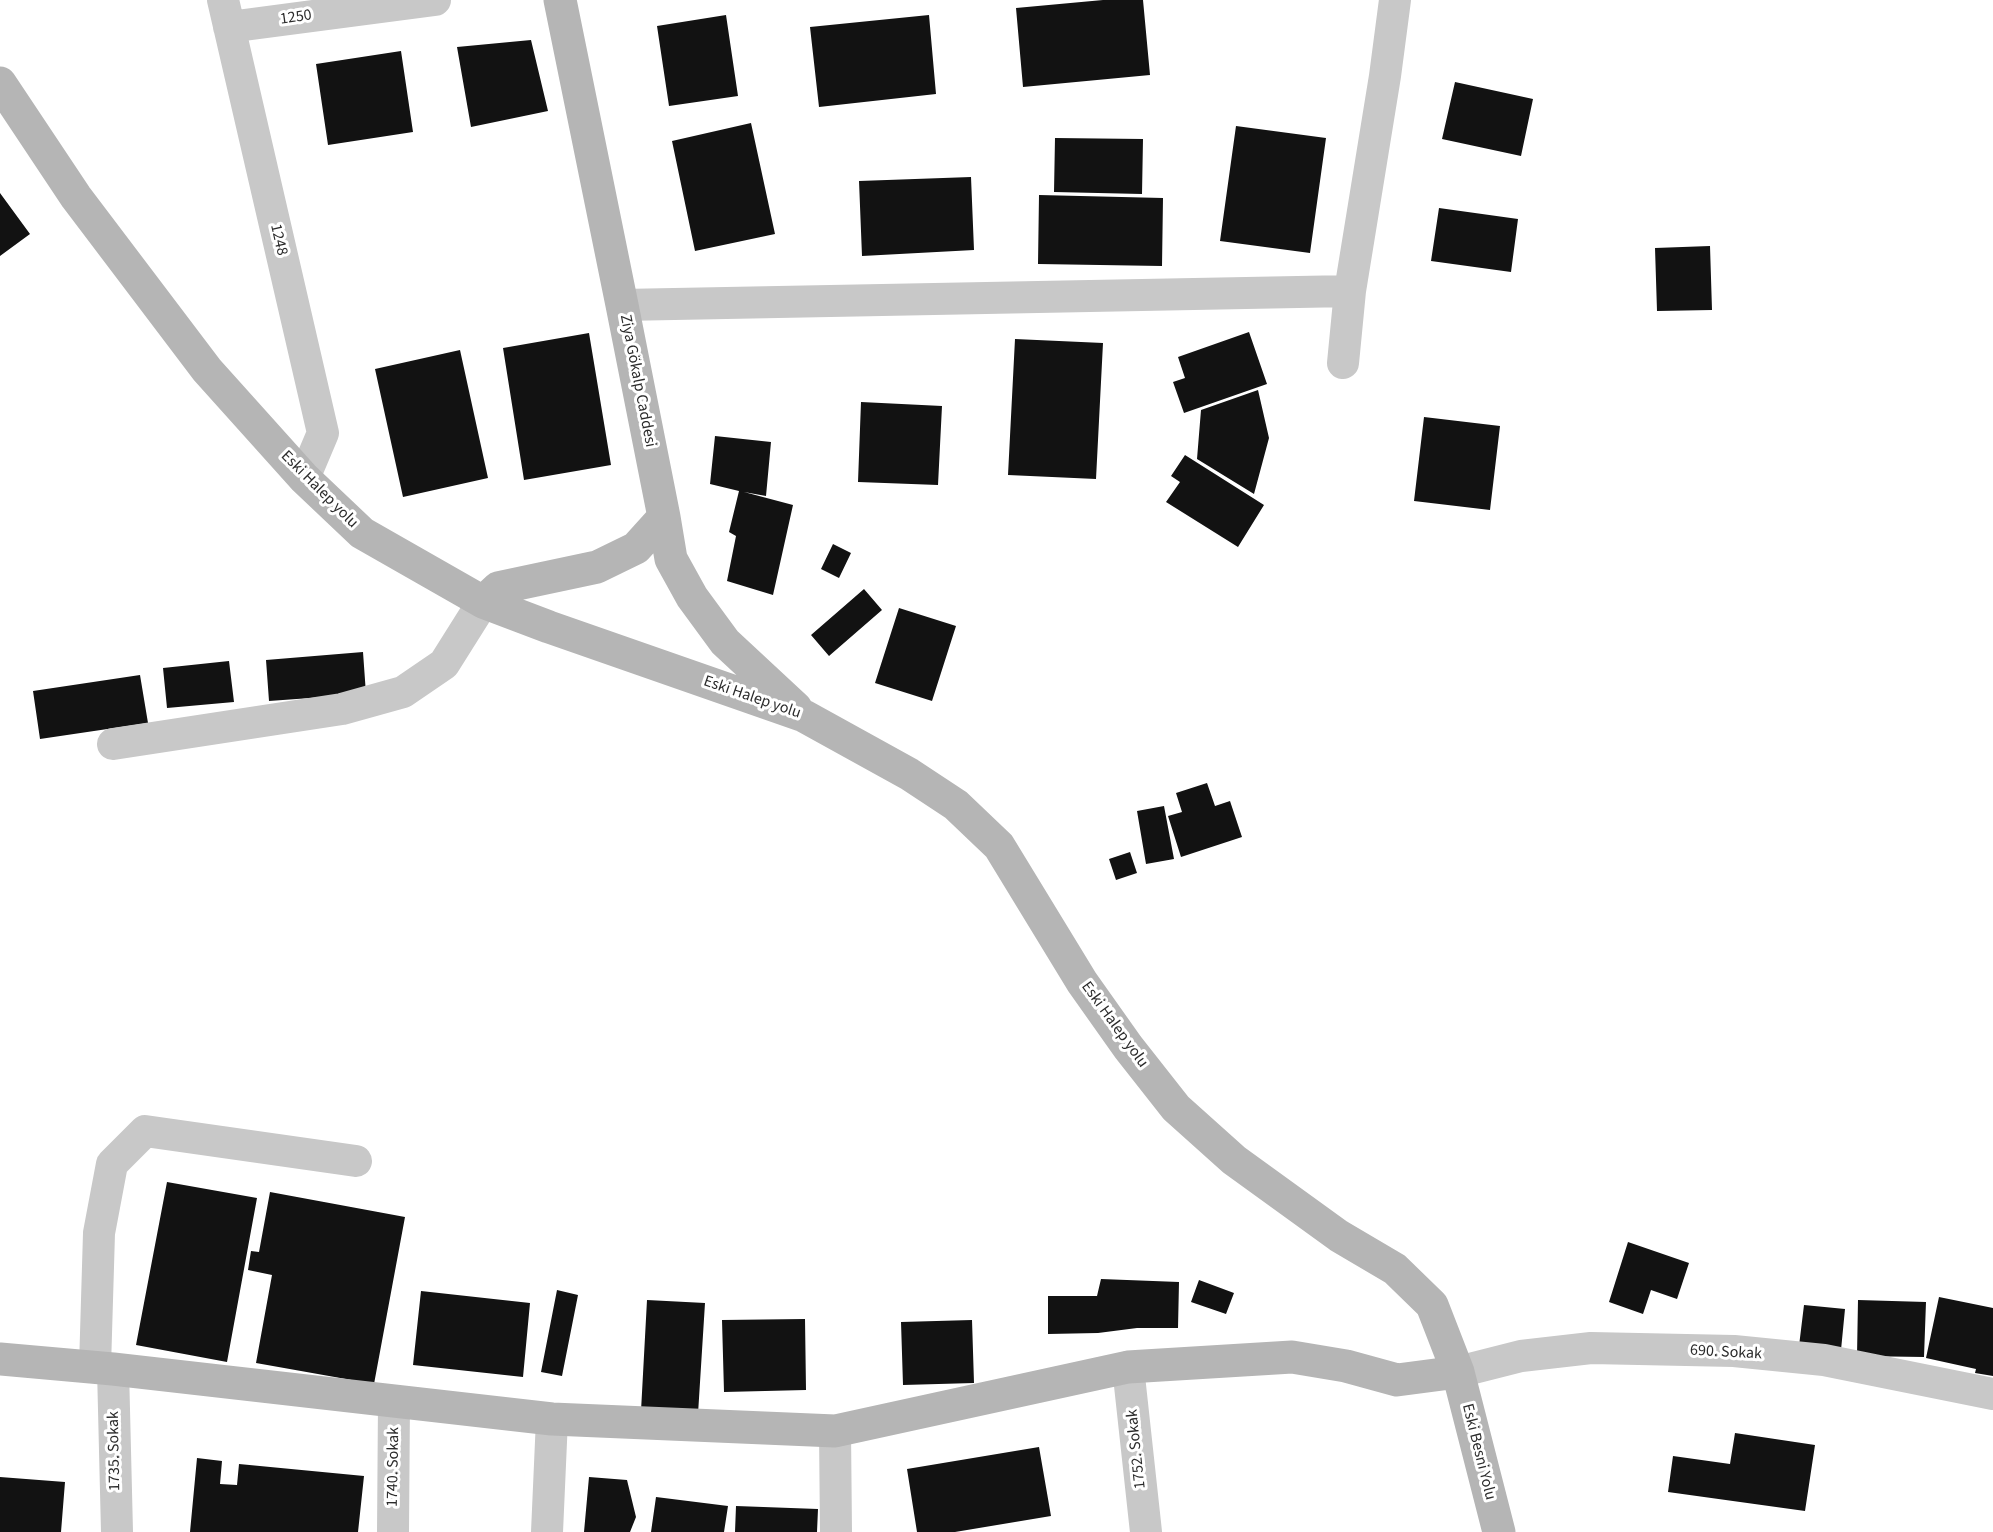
<!DOCTYPE html>
<meta charset="utf-8">
<style>
body{margin:0}
canvas{display:block;background:#fff}
</style>
<canvas width="1993" height="1532"></canvas>
<script>
const context = document.querySelector('canvas').getContext('2d');
context.lineJoin = 'round';
function fillPath(path, color) { context.fillStyle = color; context.fill(path, 'evenodd'); }
const poly = rows => new Path2D(rows.map(r => 'M' + r).join(''));
function strokePath(path, color, width, dash) { context.strokeStyle = color; context.lineWidth = width; context.lineCap = dash ? 'butt' : 'round'; context.setLineDash(dash || []); context.stroke(path); }
function drawText(font, color, halo, rows, align = 'center') {
  context.font = font + ' "Source Sans 3",sans-serif'; context.lineWidth = 6; context.setLineDash([]); context.textBaseline = 'middle'; context.strokeStyle = halo; context.fillStyle = color; for (const [text, x, y, turn = 0] of rows) {
    context.save(); context.translate(x, y); context.rotate((+turn || 0) * Math.PI / 180); context.textAlign = isNaN(turn) ? turn : align; if (halo) context.strokeText(text, 0, 0); context.fillText(text, 0, 0); context.restore();
  }
}
fillPath(poly([
 [1103,0,1143,0,1150,75,1023,87,1016,8],
 [726,15,738,96,669,106,657,26],
 [929,15,936,94,819,107,810,27],
 [531,40,548,111,471,127,457,47],
 [401,51,413,132,328,145,316,64],
 [1455,82,1533,99,1521,156,1442,139],
 [751,123,775,234,695,251,672,141],
 [1236,126,1326,138,1310,253,1220,241],
 [1055,138,1143,139,1142,194,1054,192],
 [971,177,974,250,862,256,859,181],
 [0,193,30,234,0,256],
 [1039,195,1163,198,1162,266,1038,264],
 [1439,208,1518,219,1511,272,1431,261],
 [1710,246,1712,310,1657,311,1655,248],
 [1249,332,1267,384,1184,413,1173,382,1185,378,1178,357],
 [589,333,611,465,524,480,503,348],
 [1015,339,1103,343,1096,479,1008,475],
 [460,350,488,478,403,497,375,369],
 [1258,390,1269,438,1254,494,1197,459,1201,410],
 [861,402,942,406,938,485,858,482],
 [1424,417,1500,426,1490,510,1414,501],
 [715,436,771,442,766,496,744,492,793,505,773,595,727,581,736,536,729,532,739,491,710,484],
 [1185,455,1264,505,1238,547,1166,502,1180,482,1171,476],
 [833,544,851,553,839,578,821,569],
 [864,589,882,610,829,656,811,635],
 [899,608,956,626,932,701,875,683],
 [363,652,366,694,269,701,266,660],
 [229,661,234,702,167,708,163,668],
 [140,675,148,723,40,739,33,691],
 [1207,783,1215,806,1230,801,1242,837,1181,857,1168,816,1182,812,1176,793],
 [1164,806,1174,859,1146,864,1137,811],
 [1130,852,1137,873,1116,880,1109,859],
 [167,1182,257,1198,227,1362,136,1345],
 [270,1192,405,1217,374,1384,256,1363,272,1275,248,1270,251,1251,259,1252],
 [1628,1242,1689,1263,1677,1299,1651,1290,1643,1314,1609,1302],
 [1101,1279,1179,1282,1178,1328,1137,1328,1098,1333,1048,1334,1048,1296,1097,1296],
 [1199,1280,1234,1293,1226,1314,1191,1302],
 [557,1290,578,1295,562,1376,541,1372],
 [421,1291,530,1303,523,1377,413,1365],
 [1939,1297,1993,1308,1993,1376,1975,1373,1976,1369,1926,1358],
 [647,1300,705,1303,698,1414,641,1411],
 [1858,1300,1926,1302,1924,1357,1857,1356],
 [1804,1305,1845,1309,1841,1350,1799,1346],
 [805,1319,806,1390,724,1392,722,1320],
 [972,1320,974,1383,903,1385,901,1322],
 [1735,1433,1815,1445,1805,1511,1668,1492,1673,1456,1730,1464],
 [1039,1447,1051,1516,955,1532,917,1532,907,1469],
 [197,1458,222,1461,220,1484,237,1485,239,1464,364,1476,358,1532,190,1532],
 [0,1477,65,1482,61,1532,0,1532],
 [589,1477,627,1480,636,1517,630,1532,584,1532],
 [656,1497,728,1506,724,1532,651,1532],
 [736,1506,818,1509,817,1532,735,1532]
]), '#121212');
strokePath(poly([
 [223,0,323,433,304,478],
 [229,27,435,0],
 [622,305,1350,291,1385,76,1395,0],
 [1343,363,1350,291],
 [113,744,342,709,403,692,444,664,483,602],
 [95,1367,99,1233,112,1164,145,1131,356,1161],
 [1128,1367,1146,1532],
 [113,1369,117,1532],
 [1458,1372,1521,1356,1591,1348,1734,1351,1824,1360,1993,1394],
 [835,1431,836,1532],
 [393,1532,394,1402],
 [547,1532,552,1419]
]), '#c8c8c8', 32);
strokePath(poly([
 [560,0,622,305,664,517,671,559,692,597,725,642,796,708],
 [0,83,76,197,207,370,304,478,362,533,483,602,549,627,804,716,909,774,956,805,999,846,1082,982,1128,1047,1176,1108,1234,1160,1339,1236,1395,1269,1432,1305,1458,1372,1499,1532],
 [483,602,498,588,597,567,636,548,664,517],
 [0,1359,113,1369,552,1419,835,1431,1128,1367,1292,1357,1346,1366,1397,1380,1458,1372]
]), '#b5b5b5', 33);
drawText('16px', '#2b2b2b', '#fff', [
 ["1250",296,18,-8],
 ["1248",278,240,77],
 ["Ziya Gökalp Caddesi",637,381,79],
 ["Eski Halep yolu",319,490,45],
 ["Eski Halep yolu",752,698,19],
 ["Eski Halep yolu",1114,1025,54],
 ["690. Sokak",1726,1353,3],
 ["1752. Sokak",1137,1449,-96],
 ["1735. Sokak",115,1451,-91],
 ["Eski Besni Yolu",1478,1452,76],
 ["1740. Sokak",394,1467,-89]
]);
</script>
